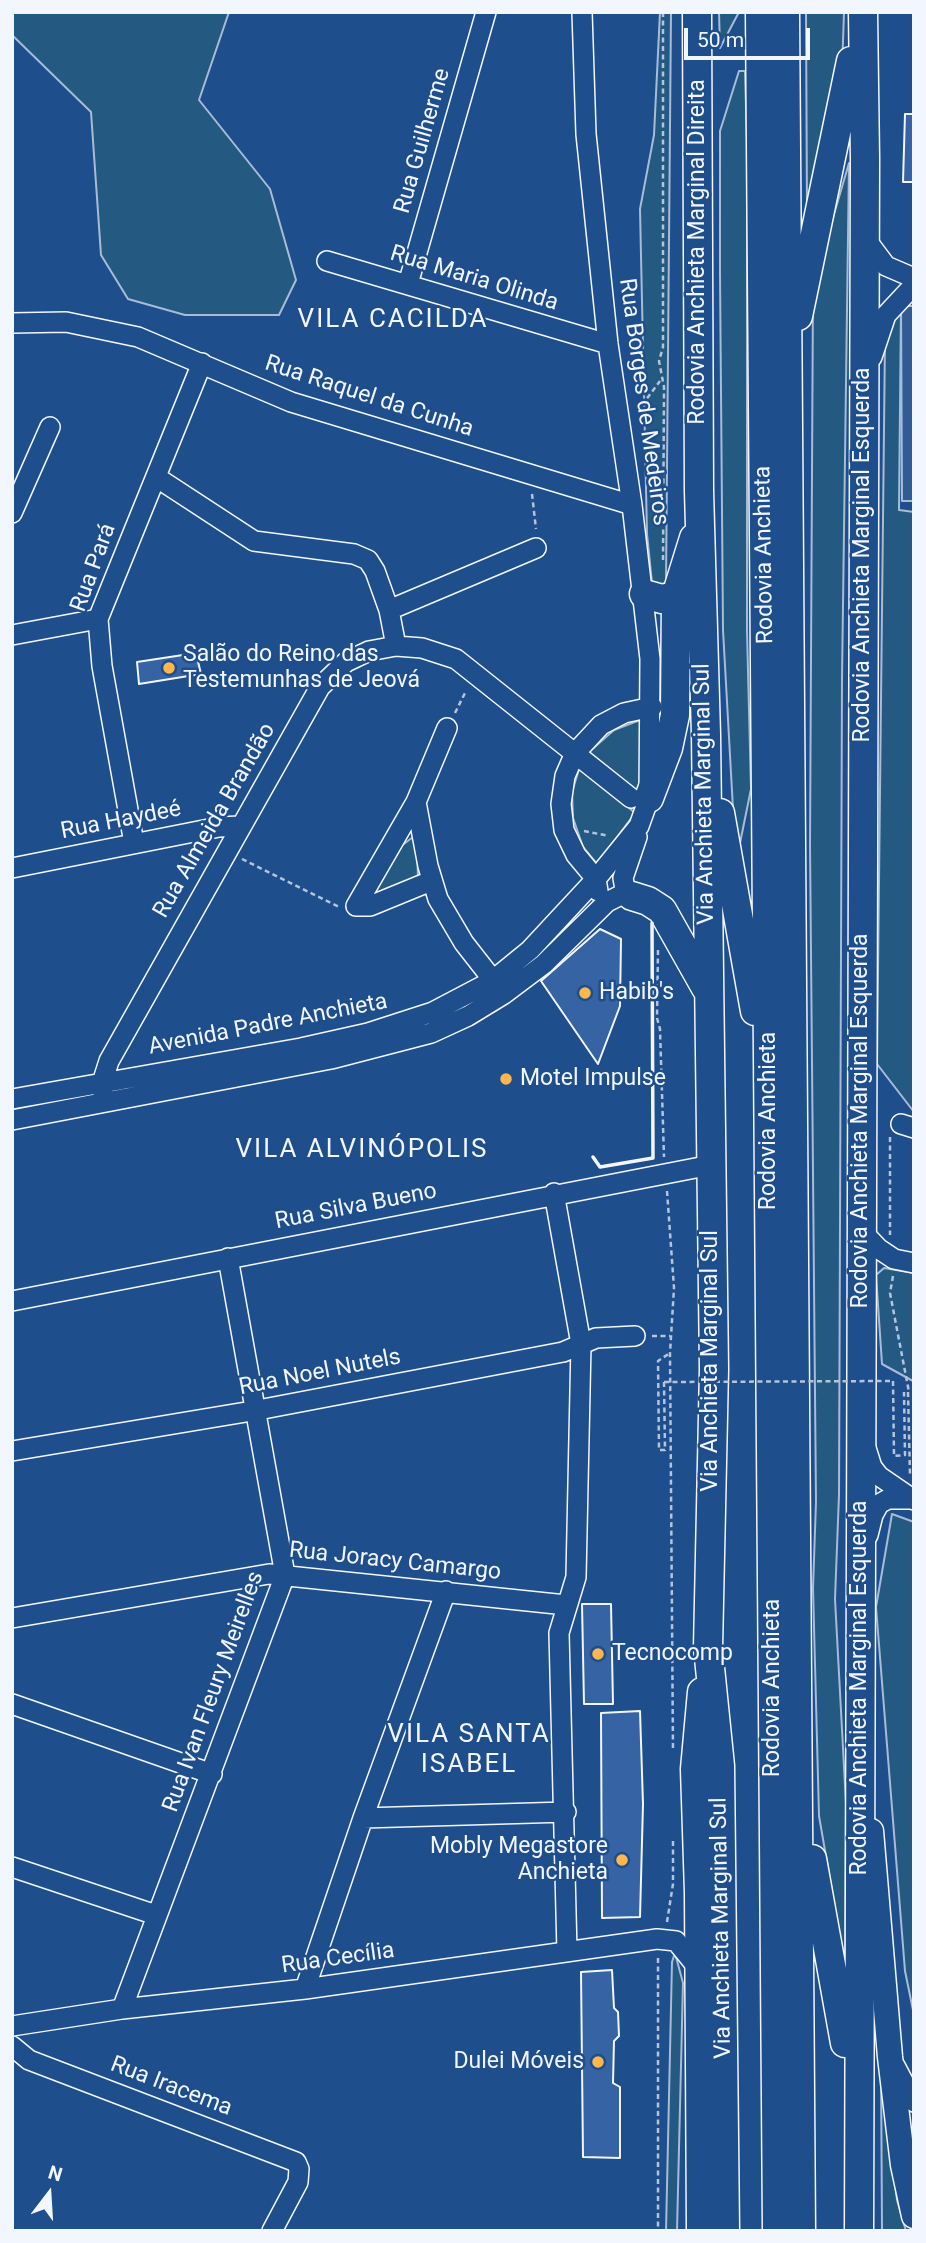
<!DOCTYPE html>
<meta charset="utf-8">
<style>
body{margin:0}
#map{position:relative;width:926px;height:2243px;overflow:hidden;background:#1f4e8c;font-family:Roboto,sans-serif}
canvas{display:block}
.frame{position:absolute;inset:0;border:14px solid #f2f6ff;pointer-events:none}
.north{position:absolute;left:14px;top:2159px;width:70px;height:70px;-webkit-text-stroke:5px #1f4e8c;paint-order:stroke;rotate:17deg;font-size:19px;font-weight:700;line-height:28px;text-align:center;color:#f2f6ff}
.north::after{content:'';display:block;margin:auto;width:24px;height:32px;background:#f2f6ff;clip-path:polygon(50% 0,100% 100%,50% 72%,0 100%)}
.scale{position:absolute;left:684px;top:28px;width:126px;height:32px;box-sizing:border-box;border:4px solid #f2f6ff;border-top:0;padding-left:9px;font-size:21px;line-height:24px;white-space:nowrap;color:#f2f6ff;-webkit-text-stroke:5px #1f4e8c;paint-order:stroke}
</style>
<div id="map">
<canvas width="926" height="2243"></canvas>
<div class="frame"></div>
<div class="north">N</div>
<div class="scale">50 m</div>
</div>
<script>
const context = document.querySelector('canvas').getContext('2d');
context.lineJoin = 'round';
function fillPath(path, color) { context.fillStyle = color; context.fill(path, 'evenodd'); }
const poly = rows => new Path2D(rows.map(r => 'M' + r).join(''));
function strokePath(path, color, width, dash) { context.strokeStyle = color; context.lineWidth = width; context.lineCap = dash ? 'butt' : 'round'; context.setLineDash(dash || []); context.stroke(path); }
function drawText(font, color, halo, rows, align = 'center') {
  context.font = font + ' Roboto,sans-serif'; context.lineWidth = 5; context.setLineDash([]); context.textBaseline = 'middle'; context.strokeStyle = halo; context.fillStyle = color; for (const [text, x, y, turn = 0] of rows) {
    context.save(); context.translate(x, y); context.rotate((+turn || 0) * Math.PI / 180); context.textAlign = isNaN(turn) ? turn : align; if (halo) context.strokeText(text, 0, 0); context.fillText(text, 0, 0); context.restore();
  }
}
const green = poly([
 [12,12,229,12,199,100,270,189,296,280,279,315,185,315,128,299,101,255,91,112,12,35,12,12],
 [660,12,671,12,666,582,659,586,652,583,647,534,640,209,654,135,660,12],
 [719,12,739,12,720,48,719,12],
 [806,12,844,12,842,71,807,215,806,12],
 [739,71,745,71,747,142,747,631,751,789,739,848,734,827,723,630,720,274,720,131,739,71],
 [849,163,842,679,839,1495,835,1599,846,1804,845,1966,819,1816,813,1588,816,1502,810,845,813,286,849,163],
 [901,306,899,510,914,512,914,1112,877,1064,885,338,901,306],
 [640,720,641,795,589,752,614,730,640,720],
 [580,766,635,813,597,864,583,847,573,818,572,792,580,766],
 [417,834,418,882,374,899,373,893,396,850,417,834],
 [884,1268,914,1273,914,1392,913,1381,882,1364,876,1275,884,1268],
 [892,1514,914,1522,914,2015,905,1971,876,1607,892,1514],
 [675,1953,683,1983,677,2231,666,2231,672,1962,675,1953],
 [881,2067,897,2200,906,2231,882,2231,881,2067]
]);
fillPath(green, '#245a82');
strokePath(green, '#a8bbd7', 2);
const parking = poly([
 [901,306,914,306,914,501,902,501,901,306]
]);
fillPath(parking, '#305b95');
strokePath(parking, '#a8bbd7', 2);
const building = poly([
 [905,114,914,114,914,182,903,182,905,114],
 [196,653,201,674,139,684,137,662,196,653],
 [600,929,621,939,620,1006,598,1064,541,981,600,929],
 [582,1604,611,1604,613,1704,584,1704,582,1604],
 [640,1711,643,1804,640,1917,602,1918,601,1713,640,1711],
 [612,1970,614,2008,618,2012,619,2036,614,2041,613,2083,620,2087,620,2158,583,2157,581,1972,612,1970]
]);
fillPath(building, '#3563a3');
strokePath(building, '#f2f6ff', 2);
const minor = poly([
 [865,238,886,266,914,278],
 [327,261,608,344],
 [408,284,486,12],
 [12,323,66,322,138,337,291,402,632,505],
 [872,357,886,315,914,285],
 [156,477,254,541,354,554,368,560,375,571,389,610,396,646],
 [12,513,50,427],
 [389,610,536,548],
 [12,635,98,619],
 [416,802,428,866,438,899,464,943,500,989],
 [134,843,102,666,98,619,202,363],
 [12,868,219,827,240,826],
 [431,881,370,906,356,906,416,802,447,728],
 [598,891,596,879,576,855,564,830,561,804,565,776,575,753,601,725,624,713,652,707],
 [632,896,625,889,623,878,637,837],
 [12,1099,301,1048,368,1033,433,1012,492,981,530,950,596,879,639,826,649,798,650,659,632,505,608,344,586,134,582,12],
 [104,1102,102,1083,109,1061,320,687,346,662,369,651,396,646,422,648,456,659,631,798],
 [12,1120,331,1059,431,1033,468,1016,504,994,544,964,607,902,619,896,632,896],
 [901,1124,914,1128],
 [554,1193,581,1344,576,1577,559,1633,567,1952],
 [861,1230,879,1249,894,1259,914,1263],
 [12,1301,711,1165],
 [866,1448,872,1467,879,1476,914,1500],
 [12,1451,258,1410,563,1352,596,1338,635,1336],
 [868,1535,873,1515,879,1504,888,1499,911,1499],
 [12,1618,269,1574,566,1605],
 [12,1704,212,1774],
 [363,1818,566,1812],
 [12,1867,156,1915],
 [305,1989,363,1818,446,1591],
 [122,2009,285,1575,228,1258],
 [12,2026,122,2009,305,1989,657,1939,676,1941,698,1968],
 [12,2046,29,2060,296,2162,299,2169,298,2182,272,2231],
 [895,2066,914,2102]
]);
const major = poly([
 [871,1831,890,2057,903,2165,914,2216]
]);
const highway = poly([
 [697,12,699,491,706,735,714,1369,708,1648,720,1766,725,2231],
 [760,12,777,2231],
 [785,12,801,2231],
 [798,316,851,61],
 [644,594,662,599,676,596],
 [649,798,668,748,675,715,676,596,694,538],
 [720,813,755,1011],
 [632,896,648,901,662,910,706,988],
 [812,1859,845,2043],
 [701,2231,699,1893,695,1769,702,1692],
 [859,2231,865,159,863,12]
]);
strokePath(minor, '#f2f6ff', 22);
strokePath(major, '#f2f6ff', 27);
strokePath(highway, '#f2f6ff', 31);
strokePath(poly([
 [663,12,663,347,659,361,664,387,663,560],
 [637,412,660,381],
 [532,494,536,529],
 [455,713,466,691],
 [584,831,609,836],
 [242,859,339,907],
 [658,950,657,1018,660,1029,664,1157],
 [890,1137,890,1235],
 [667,1191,674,1288,670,1353,673,1751],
 [893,1276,890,1293,909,1392],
 [652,1336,670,1336],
 [893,1381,894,1456,905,1455,904,1392],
 [664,1382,665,1450,659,1450,658,1361,670,1353],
 [908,1392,910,1475],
 [667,1922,673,1884,673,1838],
 [658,1958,658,2231]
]), '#b3c4dc', 2.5, [5, 3.5]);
strokePath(minor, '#1f4e8c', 19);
strokePath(major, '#1f4e8c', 24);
strokePath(highway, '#1f4e8c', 28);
strokePath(poly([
 [664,1382,893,1381]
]), '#b3c4dc', 2.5, [5, 3.5]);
strokePath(poly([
 [593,1157,600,1167,653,1158,652,923]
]), '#f2f6ff', 3.5);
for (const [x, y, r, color] of [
 [169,668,7,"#ffb74d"],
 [585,993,7,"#ffb74d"],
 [506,1079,7,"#ffb74d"],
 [598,1654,7,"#ffb74d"],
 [622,1860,7,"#ffb74d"],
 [598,2062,7,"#ffb74d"]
]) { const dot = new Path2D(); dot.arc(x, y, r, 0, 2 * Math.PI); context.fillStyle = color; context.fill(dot); strokePath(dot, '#1f4e8c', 2.5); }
drawText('23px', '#f2f6ff', '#1f4e8c', [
 ["Rua Guilherme",423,141,-74],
 ["Rodovia Anchieta Marginal Direita",698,252,-90],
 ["Rua Maria Olinda",474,279,17],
 ["Rua Raquel da Cunha",369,397,18],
 ["Rua Borges de Medeiros",643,402,82],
 ["Rodovia Anchieta",765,555,-91],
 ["Rodovia Anchieta Marginal Esquerda",863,555,-90],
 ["Rua Pará",94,568,-70],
 ["Via Anchieta Marginal Sul",705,794,-91],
 ["Rua Haydeé",121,821,-11],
 ["Rua Almeida Brandão",215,821,-60],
 ["Avenida Padre Anchieta",268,1025,-11],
 ["Rodovia Anchieta",769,1121,-90],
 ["Rodovia Anchieta Marginal Esquerda",861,1121,-90],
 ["Rua Silva Bueno",356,1207,-11],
 ["Via Anchieta Marginal Sul",711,1361,-90],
 ["Rua Noel Nutels",320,1373,-11],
 ["Rua Joracy Camargo",395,1562,6],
 ["Rodovia Anchieta",773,1688,-90],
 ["Rodovia Anchieta Marginal Esquerda",860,1688,-90],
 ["Rua Ivan Fleury Meirelles",214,1692,-70],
 ["Via Anchieta Marginal Sul",722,1928,-91],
 ["Rua Cecília",338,1959,-8],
 ["Rua Iracema",171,2087,21]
]);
drawText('23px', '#f2f6ff', '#1f4e8c', [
 ["Salão do Reino das",183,655],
 ["Testemunhas de Jeová",183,681],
 ["Habib's",599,993],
 ["Motel Impulse",520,1079],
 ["Tecnocomp",612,1654],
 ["Mobly Megastore",608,1847,"right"],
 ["Anchieta",608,1873,"right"],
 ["Dulei Móveis",584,2062,"right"]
], 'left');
context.letterSpacing = '2px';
drawText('26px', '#f2f6ff', '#1f4e8c', [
 ["VILA CACILDA",393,320],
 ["VILA ALVINÓPOLIS",362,1150],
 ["VILA SANTA",469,1735],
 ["ISABEL",469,1765]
]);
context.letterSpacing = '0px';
</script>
